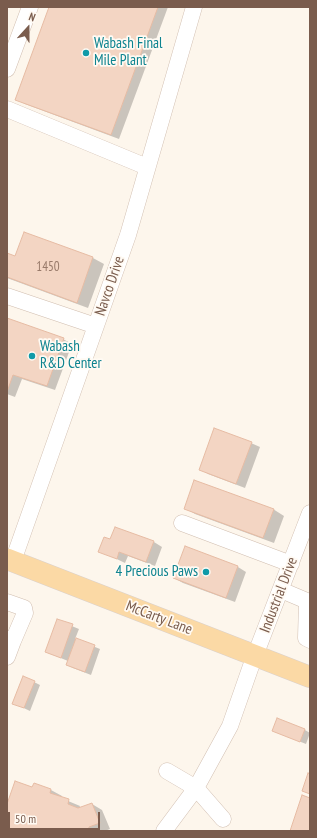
<!DOCTYPE html>
<style>
body{margin:0}
#map{position:relative;width:317px;height:838px;overflow:hidden;background:#fdf6ec;font-family:"PT Sans Narrow",sans-serif}
canvas{display:block}
.frame{position:absolute;inset:0;border:8px solid #7a5c4d;pointer-events:none}
.north{position:absolute;left:8px;top:8px;width:40px;height:40px;-webkit-text-stroke:3px #fffaf3;paint-order:stroke;rotate:21deg;font-size:11px;font-weight:700;line-height:16px;text-align:center;color:#7a5c4d}
.north::after{content:'';display:block;margin:auto;width:14px;height:18px;background:#7a5c4d;clip-path:polygon(50% 0,100% 100%,50% 72%,0 100%)}
.scale{position:absolute;left:8px;top:812px;width:92px;height:18px;box-sizing:border-box;border:2px solid #7a5c4d;border-top:0;padding-left:5px;font-size:12px;line-height:14px;white-space:nowrap;color:#7a5c4d;-webkit-text-stroke:3px #fffaf3;paint-order:stroke}
</style>
<div id="map">
<canvas width="317" height="838"></canvas>
<div class="frame"></div>
<div class="north">N</div>
<div class="scale">50 m</div>
</div>
<script>
const context = document.querySelector('canvas').getContext('2d');
context.lineJoin = 'round';
function fillPath(path, color) { context.fillStyle = color; context.fill(path, 'evenodd'); }
const poly = rows => new Path2D(rows.map(r => 'M' + r).join(''));
function strokePath(path, color, width, dash) { context.strokeStyle = color; context.lineWidth = width; context.lineCap = dash ? 'butt' : 'round'; context.setLineDash(dash || []); context.stroke(path); }
function drawText(font, color, halo, rows, align = 'center') {
  context.font = font + ' "PT Sans Narrow",sans-serif'; context.lineWidth = 3.5; context.setLineDash([]); context.textBaseline = 'middle'; context.strokeStyle = halo; context.fillStyle = color; for (const [text, x, y, turn = 0] of rows) {
    context.save(); context.translate(x, y); context.rotate((+turn || 0) * Math.PI / 180); context.textAlign = isNaN(turn) ? turn : align; if (halo) context.strokeText(text, 0, 0); context.fillText(text, 0, 0); context.restore();
  }
}
fillPath(poly([
 [50,7,168,7,119,139,25,104,16,99],
 [25,233,93,258,104,264,88,308,7,278,7,254,16,258],
 [7,319,63,339,72,344,55,390,22,379,15,397,7,394],
 [251,443,260,447,245,488,208,474,200,469],
 [185,508,273,509,284,516,274,543,195,514],
 [115,528,154,542,162,547,155,566,128,556,125,563,100,551,111,540],
 [186,547,238,567,246,572,235,602,183,583,174,578],
 [57,620,79,629,75,639,100,649,91,675,73,668,67,665,68,661,46,652],
 [34,682,40,685,30,711,13,703],
 [305,730,310,733,306,744,273,731],
 [35,784,51,790,62,796,61,798,80,806,79,809,92,804,102,810,110,829,105,831,7,831,7,807,33,788]
]), '#0003');
const building = poly([
 [49,7,158,7,111,135,15,100,49,7],
 [24,232,93,257,77,303,7,277,7,253,15,256,24,232],
 [7,318,64,338,47,386,13,375,7,392,7,318],
 [214,428,252,442,236,484,199,470,214,428],
 [194,480,274,509,263,538,184,509,194,480],
 [115,527,154,541,146,562,119,552,117,559,98,552,104,537,110,539,115,527],
 [185,546,238,566,226,598,173,578,185,546],
 [57,619,73,624,61,658,45,652,57,619],
 [76,638,95,645,85,672,66,665,76,638],
 [23,676,35,681,24,708,12,704,23,676],
 [277,718,305,729,300,742,272,731,277,718],
 [308,773,310,774,310,794,302,791,308,773],
 [15,781,32,787,34,783,51,789,50,793,69,799,68,804,78,808,92,803,100,823,89,827,88,831,7,831,7,804,15,781],
 [302,795,310,798,310,831,290,831,302,795]
]);
fillPath(building, '#f3d5c3');
strokePath(building, '#e6bba3', 1);
const minor = poly([
 [7,69,30,7],
 [7,109,147,167],
 [7,296,96,326],
 [182,523,291,564],
 [13,561,128,235,194,7],
 [281,590,307,601,306,638,310,640],
 [7,602,24,608,25,613,13,641,7,639],
 [7,657,13,641],
 [167,771,196,788,223,819],
 [164,831,196,788,230,726,251,666,310,513]
]);
const major = poly([
 [7,559,310,677]
]);
strokePath(minor, '#d1beb0', 17);
strokePath(major, '#dad1cd', 22);
strokePath(minor, '#fff', 16);
strokePath(major, '#fbd9a5', 21);
for (const [x, y, r, color] of [
 [86,53,4,"#0f9aa8"],
 [32,356,4,"#0f9aa8"],
 [206,572,4,"#0f9aa8"]
]) { const dot = new Path2D(); dot.arc(x, y, r, 0, 2 * Math.PI); context.fillStyle = color; context.fill(dot); strokePath(dot, '#fffaf3', 1.5); }
drawText('13px', '#987a6a', null, [
 ["1450",48,267]
]);
drawText('15px', '#0d838f', '#fffaf3', [
 ["Wabash Final",94,44],
 ["Mile Plant",94,61],
 ["Wabash",40,347],
 ["R&D Center",40,364],
 ["4 Precious Paws",198,572,"right"]
], 'left');
drawText('15px', '#7a5c4d', '#fffaf3', [
 ["Navco Drive",110,286,-71],
 ["Industrial Drive",279,595,-69],
 ["McCarty Lane",159,618,21]
]);
</script>
